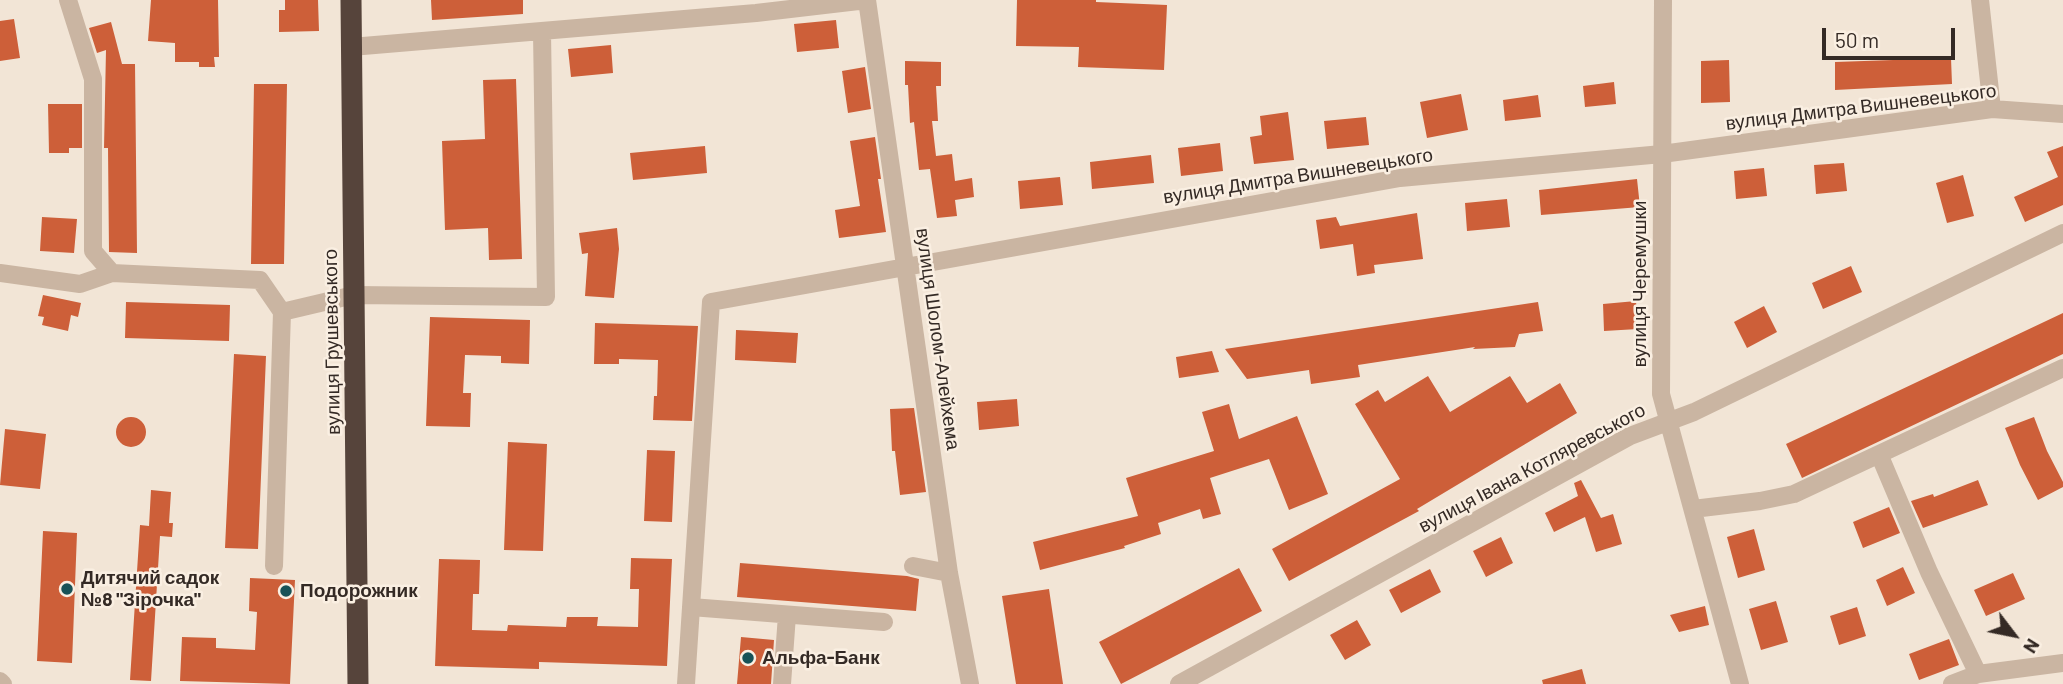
<!DOCTYPE html>
<meta charset="utf-8">
<style>
body{margin:0}
#map{position:relative;width:2063px;height:684px;overflow:hidden;background:#f2e5d6;font-family:Barlow,sans-serif}
canvas{display:block}
.north{position:absolute;left:1979px;top:600px;width:70px;height:70px;-webkit-text-stroke:5px #faefe2;paint-order:stroke;rotate:122deg;font-size:19px;font-weight:700;line-height:28px;text-align:center;color:#342a25}
.north::after{content:'';display:block;margin:auto;width:24px;height:32px;background:#342a25;clip-path:polygon(50% 0,100% 100%,50% 72%,0 100%)}
.scale{position:absolute;left:1822px;top:28px;width:133px;height:32px;box-sizing:border-box;border:4px solid #342a25;border-top:0;padding-left:9px;font-size:21px;line-height:24px;white-space:nowrap;color:#342a25;-webkit-text-stroke:5px #faefe2;paint-order:stroke}
</style>
<div id="map">
<canvas width="2063" height="684"></canvas>
<div class="north">N</div>
<div class="scale">50 m</div>
</div>
<script>
const context = document.querySelector('canvas').getContext('2d');
context.lineJoin = 'round';
function fillPath(path, color) { context.fillStyle = color; context.fill(path, 'evenodd'); }
const poly = rows => new Path2D(rows.map(r => 'M' + r).join(''));
function strokePath(path, color, width, dash) { context.strokeStyle = color; context.lineWidth = width; context.lineCap = dash ? 'butt' : 'round'; context.setLineDash(dash || []); context.stroke(path); }
function drawText(font, color, halo, rows, align = 'center') {
  context.font = font + ' Barlow,sans-serif'; context.lineWidth = 5; context.setLineDash([]); context.textBaseline = 'middle'; context.strokeStyle = halo; context.fillStyle = color; for (const [text, x, y, turn = 0] of rows) {
    context.save(); context.translate(x, y); context.rotate((+turn || 0) * Math.PI / 180); context.textAlign = isNaN(turn) ? turn : align; if (halo) context.strokeText(text, 0, 0); context.fillText(text, 0, 0); context.restore();
  }
}
fillPath(poly([
 [151,0,218,0,219,57,214,57,215,67,199,67,199,62,175,62,175,43,148,41],
 [285,0,318,0,319,31,279,32,279,10,285,10],
 [431,0,523,0,523,14,432,20],
 [1017,0,1096,0,1096,2,1167,5,1164,70,1078,67,1079,47,1016,46],
 [14,19,20,58,0,61,0,21],
 [836,20,839,48,797,52,794,24],
 [111,22,122,64,135,64,137,253,109,252,108,148,104,148,106,50,97,53,89,28],
 [611,45,613,73,571,77,568,49],
 [1951,58,1952,84,1835,90,1835,62],
 [1729,60,1730,102,1701,103,1701,61],
 [905,61,941,62,941,86,936,86,938,121,932,121,936,156,952,154,955,181,972,178,974,197,955,200,957,216,937,218,930,169,919,170,914,122,910,123,908,85,905,85],
 [865,67,871,109,848,113,842,71],
 [516,79,522,259,489,260,488,228,445,230,442,141,485,139,483,80],
 [1614,82,1616,104,1585,107,1583,86],
 [254,84,287,84,284,264,251,264],
 [1461,94,1468,130,1427,138,1420,102],
 [1538,95,1541,117,1505,121,1503,100],
 [48,104,82,104,82,148,69,148,69,153,49,153],
 [1288,112,1294,160,1254,164,1250,137,1262,135,1260,116],
 [1366,117,1369,145,1327,149,1324,121],
 [875,137,881,179,878,179,886,232,839,238,835,210,860,206,850,141],
 [1220,143,1223,171,1181,176,1178,148],
 [705,146,707,173,633,180,630,153],
 [2063,146,2063,205,2025,222,2014,197,2058,177,2047,152],
 [1151,155,1154,183,1092,189,1090,162],
 [1844,163,1847,191,1816,194,1814,165],
 [1764,168,1767,196,1736,199,1734,171],
 [1963,175,1974,216,1947,223,1936,183],
 [1060,177,1063,205,1020,209,1018,181],
 [1637,179,1640,207,1541,215,1539,190],
 [1507,199,1510,227,1467,231,1465,203],
 [1417,213,1423,259,1374,265,1375,273,1357,276,1353,244,1320,249,1316,220,1336,217,1340,226],
 [42,217,77,219,74,253,40,251],
 [617,228,619,249,614,298,585,296,588,253,582,254,579,233],
 [1851,266,1862,292,1823,309,1812,283],
 [43,295,81,303,78,317,71,315,68,331,42,325,44,317,38,316],
 [1636,301,1638,329,1604,331,1603,304],
 [126,302,230,305,229,341,125,338],
 [1538,302,1543,331,1519,334,1515,347,1473,349,1475,347,1358,365,1360,377,1311,384,1309,370,1247,379,1225,349],
 [1764,306,1777,332,1747,348,1734,322],
 [2063,313,2063,354,1802,478,1786,444],
 [430,317,530,320,529,364,501,363,501,356,465,355,463,393,471,393,470,427,426,426],
 [595,323,698,326,692,421,653,420,654,396,657,396,658,360,619,359,619,364,594,364],
 [736,330,798,333,796,363,735,360],
 [1212,351,1219,372,1179,378,1176,357],
 [234,354,266,356,258,549,225,548],
 [1428,376,1450,412,1510,376,1527,403,1560,383,1577,413,1417,509,1419,511,1289,581,1272,549,1400,479,1355,404,1378,390,1385,402],
 [1017,399,1019,426,979,430,977,402],
 [1229,404,1239,439,1297,416,1328,494,1289,510,1269,459,1210,478,1221,514,1203,519,1200,509,1158,523,1161,534,1124,546,1125,548,1040,570,1033,542,1138,516,1126,478,1214,451,1202,412],
 [914,408,926,492,900,495,895,451,892,451,890,409],
 '116 432a15 15 0 1 1 30 0a15 15 0 1 1-30 0Z',
 [2034,417,2047,451,2063,482,2063,487,2038,500,2020,465,2005,428],
 [5,429,46,434,40,489,0,485],
 [508,442,547,444,543,551,504,550],
 [647,450,675,451,672,522,644,521],
 [1581,480,1601,518,1613,514,1622,544,1596,552,1585,517,1554,532,1545,513,1578,496,1574,483],
 [1978,480,1988,505,1923,528,1911,501,1933,494,1934,497],
 [151,490,171,492,169,523,173,523,172,537,160,536,151,681,130,680,140,525,149,526],
 [1889,507,1900,533,1863,548,1853,522],
 [1754,529,1765,570,1738,578,1727,537],
 [43,531,77,533,72,663,37,661],
 [1501,537,1513,563,1486,577,1473,551],
 [631,558,672,559,667,666,539,662,539,669,435,666,439,559,480,560,479,594,473,594,472,630,507,631,508,625,566,627,567,617,598,617,597,626,638,627,639,589,630,589],
 [740,563,907,576,919,579,916,611,737,597],
 [1903,567,1915,593,1887,606,1876,580],
 [1239,568,1262,611,1121,684,1099,642],
 [1430,569,1441,592,1401,613,1389,590],
 [2013,573,2025,599,1986,616,1974,590],
 [250,578,295,580,290,684,180,681,182,637,216,638,216,648,255,650,257,612,249,611],
 [1049,589,1063,684,1016,684,1002,596],
 [1776,601,1788,642,1761,650,1749,609],
 [1705,606,1709,625,1679,632,1670,615],
 [1857,607,1866,636,1839,645,1830,616],
 [1357,620,1371,645,1345,660,1330,635],
 [741,637,774,640,771,684,737,684],
 [1949,639,1959,665,1919,680,1909,654],
 [1582,669,1586,684,1543,684,1542,680]
]), '#cd5f39');
strokePath(poly([
 [68,0,93,79,93,251,112,273],
 [867,0,949,573,970,684],
 [1663,0,1661,394,1740,684],
 [1980,0,1992,109],
 [351,47,756,13,867,0],
 [0,273,80,284,112,273,260,280,282,312,274,566],
 [282,312,354,295,546,297,542,32],
 [1879,454,1929,572,1978,674],
 [1693,509,1760,501,1794,494,2063,368],
 [913,566,949,573],
 [691,607,884,622],
 [0,681,3,684],
 [686,684,711,302,1400,178,1662,154,1992,109,2063,114],
 [782,684,787,615],
 [1179,684,1630,436,1694,412,2063,233],
 [1952,684,1978,674,2063,663]
]), '#cab5a2', 18);
strokePath(poly([
 [351,0,358,684]
]), '#56443b', 21);
for (const [x, y, r, color] of [
 [67,589,7,"#185257"],
 [286,591,7,"#185257"],
 [748,658,7,"#185257"]
]) { const dot = new Path2D(); dot.arc(x, y, r, 0, 2 * Math.PI); context.fillStyle = color; context.fill(dot); strokePath(dot, '#faefe2', 2.5); }
drawText('19px', '#342a25', '#faefe2', [
 ["вулиця Дмитра Вишневецького",1861,107,-7],
 ["вулиця Дмитра Вишневецького",1298,176,-9],
 ["вулиця Черемушки",1640,284,-90],
 ["вулиця Шолом-Алейхема",938,339,82],
 ["вулиця Грушевського",332,342,-91],
 ["вулиця Івана Котляревського",1532,468,-28]
]);
drawText('bold 19px', '#342a25', '#faefe2', [
 ["Дитячий садок",81,578],
 ["№8 \"Зірочка\"",81,600],
 ["Подорожник",300,591],
 ["Альфа-Банк",762,658]
], 'left');
</script>
